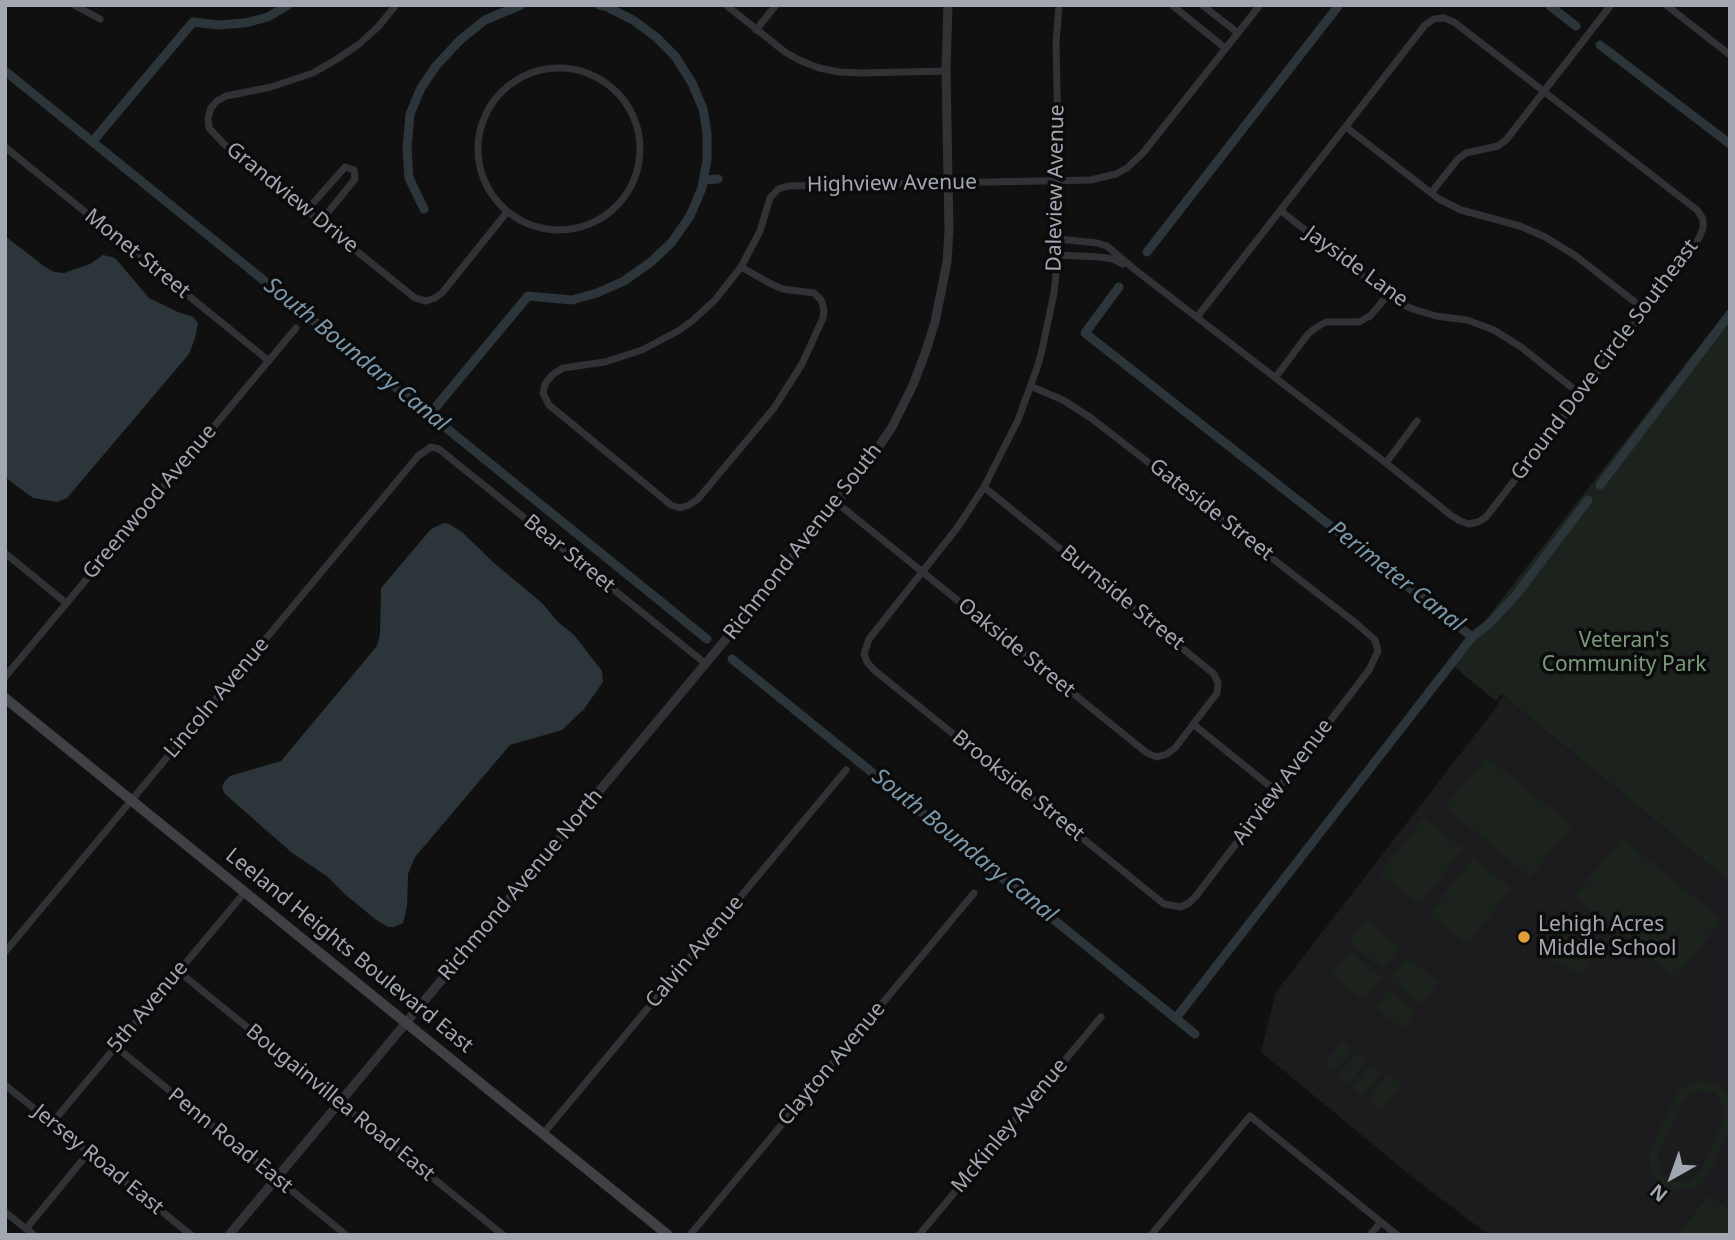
<!DOCTYPE html>
<style>
body{margin:0}
#map{position:relative;width:1735px;height:1240px;overflow:hidden;background:#101011;font-family:"Noto Sans",sans-serif}
canvas{display:block}
.frame{position:absolute;inset:0;border:7px solid #a2a7b1;pointer-events:none}
.north{position:absolute;left:1637px;top:1142px;width:70px;height:70px;-webkit-text-stroke:5px #0b0b0c;paint-order:stroke;rotate:220deg;font-size:19px;font-weight:700;line-height:28px;text-align:center;color:#a2a7b1}
.north::after{content:'';display:block;margin:auto;width:24px;height:32px;background:#a2a7b1;clip-path:polygon(50% 0,100% 100%,50% 72%,0 100%)}
</style>
<div id="map">
<canvas width="1735" height="1240"></canvas>
<div class="frame"></div>
<div class="north">N</div>
</div>
<script>
const context = document.querySelector('canvas').getContext('2d');
context.lineJoin = 'round';
function fillPath(path, color) { context.fillStyle = color; context.fill(path, 'evenodd'); }
const poly = rows => new Path2D(rows.map(r => 'M' + r).join(''));
function strokePath(path, color, width, dash) { context.strokeStyle = color; context.lineWidth = width; context.lineCap = dash ? 'butt' : 'round'; context.setLineDash(dash || []); context.stroke(path); }
function drawText(font, color, halo, rows, align = 'center') {
  context.font = font + ' "Noto Sans",sans-serif'; context.lineWidth = 7; context.setLineDash([]); context.textBaseline = 'middle'; context.strokeStyle = halo; context.fillStyle = color; for (const [text, x, y, turn = 0] of rows) {
    context.save(); context.translate(x, y); context.rotate((+turn || 0) * Math.PI / 180); context.textAlign = isNaN(turn) ? turn : align; if (halo) context.strokeText(text, 0, 0); context.fillText(text, 0, 0); context.restore();
  }
}
fillPath(poly([
 [1503,696,1730,882,1730,1211,1709,1194,1677,1235,1489,1235,1416,1180,1261,1052,1276,992,1495,709]
]), '#1c1c1e');
fillPath(poly([
 [1730,307,1730,882,1501,694,1496,701,1451,664],
 [1487,757,1572,826,1530,877,1445,807],
 [1424,818,1463,849,1419,904,1380,874],
 [1622,838,1722,920,1675,978,1574,896],
 [1473,858,1511,888,1467,944,1429,914],
 [1554,919,1599,941,1583,976,1538,954],
 [1366,920,1400,947,1383,969,1349,942],
 [1350,951,1382,977,1363,1000,1331,974],
 [1407,957,1438,982,1421,1004,1390,979],
 [1389,990,1416,1012,1402,1028,1375,1007],
 [1343,1041,1353,1050,1334,1072,1324,1064],
 [1357,1053,1367,1061,1348,1084,1338,1075],
 [1370,1065,1381,1073,1362,1096,1352,1087],
 [1389,1074,1402,1085,1382,1110,1369,1099],
 [1699,1081,1709,1082,1720,1086,1728,1095,1730,1099,1730,1128,1708,1176,1695,1188,1677,1191,1666,1188,1658,1181,1651,1171,1649,1153,1674,1098,1681,1089,1690,1083],
 [1700,1090,1715,1093,1720,1100,1723,1106,1724,1119,1701,1171,1691,1180,1677,1183,1671,1181,1664,1175,1660,1168,1658,1155,1682,1102,1688,1095],
 [1709,1194,1730,1211,1730,1235,1677,1235]
]), '#1c231d');
fillPath(poly([
 [5,236,45,267,54,272,64,273,90,264,103,255,112,257,116,259,149,298,178,312,193,317,198,323,195,338,189,354,67,498,57,502,33,498,5,477],
 [444,523,449,524,462,532,494,563,542,603,558,622,574,635,602,671,603,682,584,709,562,730,510,745,415,857,408,874,407,906,403,923,394,927,388,927,375,919,347,896,328,877,291,852,225,794,222,788,224,782,230,776,281,761,377,646,380,634,381,588,431,529]
]), '#2c353a');
strokePath(poly([
 [1549,5,1576,26],
 [1600,45,1730,144],
 [5,71,707,639],
 [93,141,193,22,218,25,245,23,268,17,288,5],
 [703,180,718,179],
 [424,209,409,178,407,148,410,114,421,88,436,66,460,40,485,20,521,5],
 [1147,252,1339,5],
 [1119,287,1085,333,1472,637,1176,1018],
 [430,414,528,296,572,300,597,293,624,281,651,262,672,242,690,216,702,188,707,160,707,133,703,109,692,83,675,56,656,37,633,20,607,7,599,5],
 [1600,485,1730,314],
 [1472,637,1490,623,1516,595,1588,500],
 [732,659,1195,1034]
]), '#2c353a', 9);
strokePath(poly([
 [74,5,100,19],
 [396,5,378,27,358,45,337,59,313,73,271,87,226,96,217,101,211,108,208,118,209,128,224,144,380,270,415,298,426,301,435,298,442,293,507,212],
 [726,5,785,52,799,60,819,68,839,72,861,73,946,71],
 [1172,5,1225,48],
 [1202,5,1238,33],
 [1666,5,1730,55],
 [756,30,776,5],
 '478 149a81 81 0 1 1 162 0a81 81 0 1 1-162 0Z',
 [1346,127,1439,199,1461,210,1520,226,1545,237,1576,256,1645,310],
 [5,147,269,361],
 [1431,193,1458,159,1466,153,1498,146,1506,140,1611,5],
 [307,210,345,167,354,170,355,179,321,221],
 [1281,211,1388,295,1401,304,1413,309,1436,316,1467,320,1494,330,1521,347,1580,394],
 [1059,239,1097,243,1107,246,1134,269,1386,463,1452,516,1460,521,1469,524,1478,522,1486,517,1538,450,1699,238,1703,228,1703,219,1697,210,1454,22,1444,18,1434,19,1425,25,1197,317],
 [1058,255,1099,257,1113,259,1123,264],
 [741,267,773,285,783,289,814,293,821,300,824,309,823,318,802,364,774,408,698,499,689,505,680,508,671,505,549,405,543,393,545,384,552,375,563,368,605,362,642,350,678,331,692,321,715,300,741,267,760,231,770,198,778,189,788,186,1091,180,1116,174,1127,168,1143,153,1260,5],
 [1275,378,1308,334,1317,327,1326,322,1359,322,1370,316,1388,295],
 [1030,386,1063,400,1091,418,1357,624,1375,640,1378,651,1369,670,1196,896,1189,903,1181,907,1164,904,1149,892,874,670,867,662,864,654,869,639,957,528,984,487,1018,420,1037,368,1042,350,1054,293,1058,255,1059,180,1056,43,1059,5],
 [1386,463,1417,421],
 [837,503,1147,753,1157,757,1167,754,1175,748,1217,693,1218,683,1214,674,984,487],
 [5,553,66,603],
 [5,677,296,328],
 [1193,724,1276,791],
 [5,952,418,456,431,447,439,449,706,664],
 [178,971,503,1235],
 [115,1046,346,1235],
 [5,1085,191,1235],
 [52,1123,245,892],
 [543,1134,846,770],
 [5,1212,34,1235],
 [26,1229,89,1152],
 [690,1235,974,893],
 [919,1235,1101,1017],
 [1151,1235,1250,1116,1397,1235],
 [1370,1235,1381,1222]
]), '#313235', 7);
strokePath(poly([
 [229,1235,741,621,863,470,892,427,913,385,926,351,935,322,947,262,949,231,946,71,948,5]
]), '#313235', 9);
strokePath(poly([
 [5,698,668,1235]
]), '#3f4145', 10);
for (const [x, y, r, color] of [
 [1524,937,7,"#e39d36"]
]) { const dot = new Path2D(); dot.arc(x, y, r, 0, 2 * Math.PI); context.fillStyle = color; context.fill(dot); strokePath(dot, '#0b0b0c', 2.5); }
drawText('21px', '#a2a7b1', '#0b0b0c', [
 ["Highview Avenue",892,184,-1],
 ["Daleview Avenue",1056,188,-89],
 ["Grandview Drive",292,198,39],
 ["Monet Street",137,254,39],
 ["Jayside Lane",1356,267,36],
 ["Ground Dove Circle Southeast",1605,360,-53],
 ["Greenwood Avenue",150,502,-50],
 ["Gateside Street",1211,510,38],
 ["Richmond Avenue South",803,542,-52],
 ["Bear Street",569,554,39],
 ["Burnside Street",1122,598,39],
 ["Oakside Street",1016,648,39],
 ["Lincoln Avenue",217,698,-50],
 ["Airview Avenue",1283,782,-53],
 ["Brookside Street",1018,786,39],
 ["Richmond Avenue North",521,885,-50],
 ["Leeland Heights Boulevard East",349,951,39],
 ["Calvin Avenue",695,952,-50],
 ["5th Avenue",148,1007,-50],
 ["Clayton Avenue",832,1064,-50],
 ["Bougainvillea Road East",340,1103,39],
 ["McKinley Avenue",1010,1126,-50],
 ["Penn Road East",230,1141,39],
 ["Jersey Road East",98,1160,39]
]);
drawText('21px', '#7a9b7a', '#0b0b0c', [
 ["Veteran's",1624,641],
 ["Community Park",1624,665]
]);
drawText('21px', '#a2a7b1', '#0b0b0c', [
 ["Lehigh Acres",1538,925],
 ["Middle School",1538,949]
], 'left');
drawText('italic 23px', '#7a97aa', '#0b0b0c', [
 ["South Boundary Canal",356,355,39],
 ["Perimeter Canal",1396,577,38],
 ["South Boundary Canal",964,846,39]
]);
</script>
